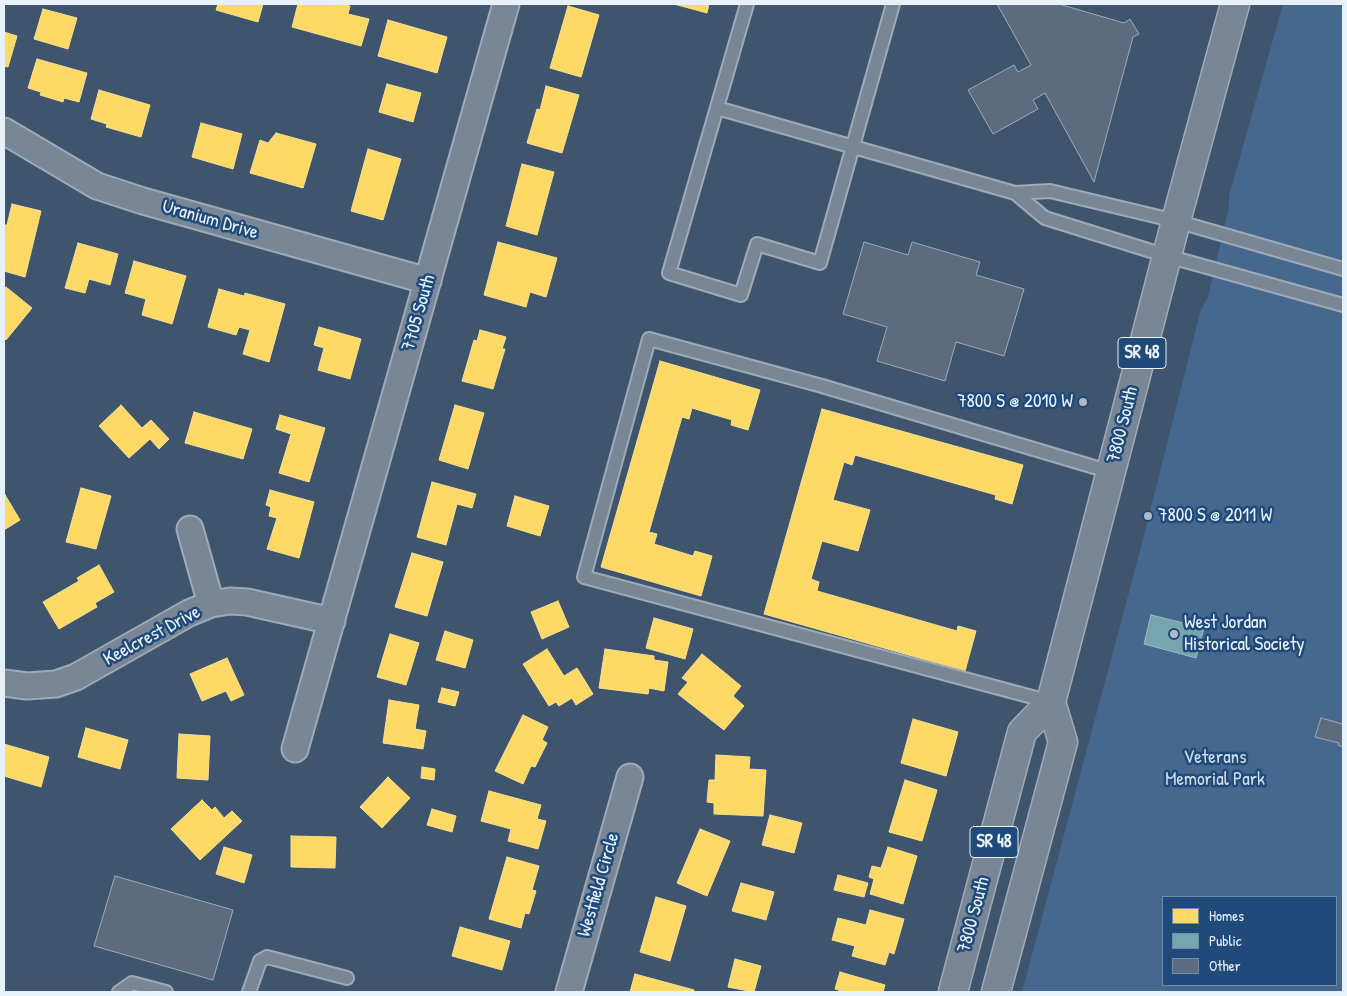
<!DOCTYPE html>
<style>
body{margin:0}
#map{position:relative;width:1347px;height:996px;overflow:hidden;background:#3f556e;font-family:"Patrick Hand",sans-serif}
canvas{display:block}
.frame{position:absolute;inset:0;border:5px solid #e8f1f8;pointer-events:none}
.legend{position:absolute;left:1162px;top:896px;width:175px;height:90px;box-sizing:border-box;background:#1f4a7a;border:1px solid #6f8dac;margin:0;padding:6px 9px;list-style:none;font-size:15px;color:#e8f1f8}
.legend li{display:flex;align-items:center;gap:10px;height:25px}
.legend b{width:25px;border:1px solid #6f8dac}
</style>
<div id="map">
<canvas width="1347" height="996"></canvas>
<div class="frame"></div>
<ul class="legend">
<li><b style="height:14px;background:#ffd966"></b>Homes</li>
<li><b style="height:14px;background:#76a5af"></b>Public</li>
<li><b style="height:14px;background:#5c6c7e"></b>Other</li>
</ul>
</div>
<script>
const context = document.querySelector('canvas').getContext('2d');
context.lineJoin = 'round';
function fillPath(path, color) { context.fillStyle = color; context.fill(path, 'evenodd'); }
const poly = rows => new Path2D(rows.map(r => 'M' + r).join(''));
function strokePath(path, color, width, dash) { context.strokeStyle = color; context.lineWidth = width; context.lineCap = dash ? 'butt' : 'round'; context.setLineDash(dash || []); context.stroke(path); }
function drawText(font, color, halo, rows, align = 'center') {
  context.font = font + ' "Patrick Hand",sans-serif'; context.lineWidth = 5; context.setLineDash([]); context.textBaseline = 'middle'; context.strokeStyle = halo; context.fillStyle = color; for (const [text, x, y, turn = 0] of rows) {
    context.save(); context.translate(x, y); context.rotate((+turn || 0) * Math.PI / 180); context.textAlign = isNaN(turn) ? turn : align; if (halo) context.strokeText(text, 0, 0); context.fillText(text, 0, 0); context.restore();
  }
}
fillPath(poly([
 [1283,4,1343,4,1343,992,1022,992,1140,551,1201,309,1208,297,1229,207,1229,196],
 [1163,897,1336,897,1336,985,1163,985]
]), '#46688e');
const homes = poly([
 [218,4,263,4,258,22,216,10,218,4],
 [298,4,340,4,350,6,348,14,369,19,361,46,292,27,298,4],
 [674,4,709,4,707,13,674,4],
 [568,6,599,15,581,77,550,68,568,6],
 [43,9,77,18,68,49,34,39,43,9],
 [388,20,447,37,437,73,378,56,388,20],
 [4,32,17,36,8,67,4,66,4,32],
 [37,59,87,73,79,102,64,98,63,102,40,95,41,92,28,88,37,59],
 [387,84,421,93,413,122,379,112,387,84],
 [546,86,579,95,562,153,527,143,537,109,540,110,546,86],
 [99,90,150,105,141,137,106,127,107,124,91,119,99,90],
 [201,123,242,134,233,169,192,157,201,123],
 [276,133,316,144,303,188,250,173,260,140,268,143,276,133],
 [368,149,401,159,383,220,351,211,368,149],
 [522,164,554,172,537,235,506,226,522,164],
 [12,204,41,211,25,277,4,271,4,225,7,225,12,204],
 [498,242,557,258,546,297,530,292,526,307,484,295,498,242],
 [78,243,118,254,110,285,89,279,85,293,65,288,78,243],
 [134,261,186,276,172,324,142,315,146,299,125,293,134,261],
 [6,287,32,308,6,340,4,338,4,290,6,287],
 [219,289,244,296,245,293,285,304,269,362,243,354,250,330,239,327,236,335,208,327,219,289],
 [319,327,361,339,350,379,318,370,324,348,314,345,319,327],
 [480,330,506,337,502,349,505,349,493,389,462,381,474,340,477,341,480,330],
 [660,361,760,390,748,430,731,425,732,420,692,408,689,419,682,417,649,532,657,534,654,544,693,556,695,551,712,556,701,596,601,567,660,361],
 [121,405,142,428,151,420,169,439,159,449,150,439,129,458,99,426,121,405],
 [455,405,484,413,468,469,439,460,455,405],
 [822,409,1023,465,1012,504,995,499,996,495,855,455,852,465,844,462,833,500,870,510,858,551,822,541,811,579,819,582,817,591,957,631,958,626,976,631,965,671,764,614,822,409],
 [194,412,252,429,243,459,185,443,194,412],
 [280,415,325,428,309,482,279,473,291,434,276,429,280,415],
 [432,482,476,494,472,508,457,504,446,545,417,537,432,482],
 [81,488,111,496,96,549,66,542,81,488],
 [270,490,314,502,299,558,267,549,277,518,269,516,271,507,266,505,270,490],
 [4,493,20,520,4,530,4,493],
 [515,496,549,506,540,536,507,526,515,496],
 [412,553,443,562,427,616,395,607,412,553],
 [99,565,114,592,95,603,97,607,59,629,43,602,79,581,77,578,99,565],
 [558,601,569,627,542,639,531,612,558,601],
 [654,618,693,629,685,659,646,648,654,618],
 [445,631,473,640,465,668,436,660,445,631],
 [390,634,419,643,406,685,377,677,390,634],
 [547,649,564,676,577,668,593,694,576,705,572,698,559,706,556,702,549,706,523,664,547,649],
 [605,649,654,656,654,660,668,662,664,691,649,688,648,694,599,688,605,649],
 [702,654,741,686,733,696,744,706,724,730,678,694,688,682,682,678,702,654],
 [227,658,244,695,231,701,226,691,202,701,190,674,227,658],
 [442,688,459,692,455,706,438,702,442,688],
 [389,700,419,705,415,729,426,731,423,749,383,743,389,700],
 [523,715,548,727,542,740,547,743,535,767,531,766,523,784,495,771,523,715],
 [913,719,958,732,946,776,901,763,913,719],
 [86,728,128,740,120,769,78,757,86,728],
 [179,734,210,736,208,780,177,778,179,734],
 [4,744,49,757,41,787,4,776,4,744],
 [716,755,750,757,749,769,766,770,763,816,714,814,714,803,707,802,709,780,715,780,716,755],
 [422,767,435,769,434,780,421,778,422,767],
 [388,777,410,798,382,828,360,807,388,777],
 [905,780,937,790,922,841,889,832,905,780],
 [489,791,541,805,537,819,546,821,538,849,508,841,511,829,481,821,489,791],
 [202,800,212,810,215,807,224,818,232,811,242,821,200,860,171,829,202,800],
 [432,809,456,816,452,832,427,825,432,809],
 [770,815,802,823,794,853,762,845,770,815],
 [700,829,730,841,707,896,677,883,700,829],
 [291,836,336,837,335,868,291,867,291,836],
 [224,847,252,855,244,883,216,874,224,847],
 [888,847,917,856,903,904,870,894,874,879,869,877,872,866,881,868,888,847],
 [507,857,539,866,532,890,536,891,529,914,525,913,521,928,489,919,507,857],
 [838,875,868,883,864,897,834,890,838,875],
 [741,883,774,892,766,920,732,911,741,883],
 [656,897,686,906,670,961,640,952,656,897],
 [870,910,904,919,894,954,889,952,885,965,852,956,855,946,832,940,838,918,866,925,870,910],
 [460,927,510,941,502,970,452,956,460,927],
 [735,959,761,966,754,992,728,987,735,959],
 [840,972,885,985,883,992,845,992,835,989,840,972],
 [635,974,694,990,694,992,630,992,635,974]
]);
fillPath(homes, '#ffd966');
strokePath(homes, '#f8e092', 1);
const public = poly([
 [1151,615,1204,628,1196,658,1144,644,1151,615]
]);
fillPath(public, '#76a5af');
strokePath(public, '#98bcc5', 1);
const building = poly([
 [997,4,1059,4,1124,23,1130,19,1139,34,1133,37,1094,182,1045,93,1033,100,1038,109,993,134,968,90,1014,65,1018,72,1031,65,997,4],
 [864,242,908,255,912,242,980,262,976,275,1024,289,1004,356,956,342,945,381,877,361,887,327,843,314,864,242],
 [1321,718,1343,724,1343,747,1338,745,1339,743,1315,737,1321,718],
 [115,876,233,910,213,980,94,946,115,876]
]);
fillPath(building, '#5c6c7e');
strokePath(building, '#9faab7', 1);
const lane = poly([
 [747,4,669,273,741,295,757,244,820,263,893,4],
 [717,108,1015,193,1050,191,1176,221,1343,269],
 [1015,193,1045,218,1167,256,1343,305],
 [1051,702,584,577,649,339,822,386,1111,472],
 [119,992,132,983,166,992],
 [249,992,260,961,267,957,347,978]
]);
const street = poly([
 [4,131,97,186,143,201,428,281],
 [190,529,211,604],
 [4,683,27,686,56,684,76,677,189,613,211,604,230,601,247,602,332,621],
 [295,749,506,4],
 [569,992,630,777]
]);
const primary = poly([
 [953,992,1022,732,1051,702,1176,221,1235,4],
 [996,992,1063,742,1051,702]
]);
strokePath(lane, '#9faab7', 16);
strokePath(street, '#9faab7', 29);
strokePath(primary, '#9faab7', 31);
strokePath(lane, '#798695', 12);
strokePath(street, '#798695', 25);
strokePath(primary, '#798695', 28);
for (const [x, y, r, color] of [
 [1083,402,5,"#adbac8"],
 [1148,516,5,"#adbac8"],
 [1174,634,5,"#adbac8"]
]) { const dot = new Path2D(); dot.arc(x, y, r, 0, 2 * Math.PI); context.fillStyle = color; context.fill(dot); strokePath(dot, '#1f4a7a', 2); }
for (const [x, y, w] of [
 [1142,353,48],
 [994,842,48]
]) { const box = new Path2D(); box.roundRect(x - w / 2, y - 15.5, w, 31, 4); context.fillStyle = '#1f4a7a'; context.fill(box); strokePath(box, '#e8f1f8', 1); }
drawText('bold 18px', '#e8f1f8', null, [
 ["SR 48",1142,353],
 ["SR 48",994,842]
]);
drawText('19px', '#e8f1f8', '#1f4a7a', [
 ["Uranium Drive",210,220,16],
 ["7705 South",419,313,-74],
 ["7800 South",1123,425,-76],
 ["Keelcrest Drive",152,636,-28],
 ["Westfield Circle",599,885,-74],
 ["7800 South",974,915,-75]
]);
drawText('19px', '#e8f1f8', '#1f4a7a', [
 ["7800 S @ 2010 W",1073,402,"right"],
 ["7800 S @ 2011 W",1158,516],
 ["West Jordan",1184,623],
 ["Historical Society",1184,645]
], 'left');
drawText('19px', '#d0dde9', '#1f4a7a', [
 ["Veterans",1215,758],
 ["Memorial Park",1215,780]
]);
</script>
